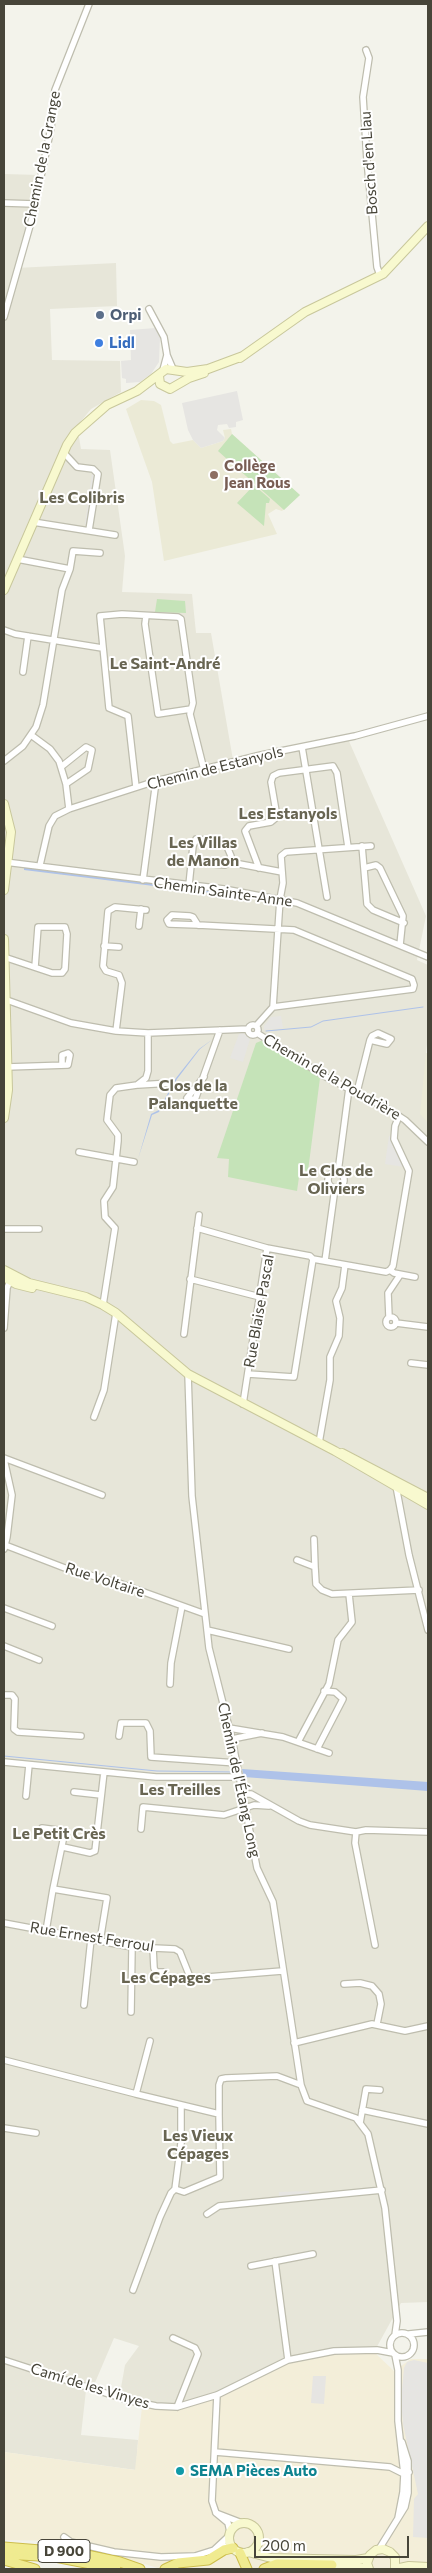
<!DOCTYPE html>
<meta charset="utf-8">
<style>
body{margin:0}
#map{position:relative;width:432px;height:2573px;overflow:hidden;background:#f3f3eb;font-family:Commissioner,sans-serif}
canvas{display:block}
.frame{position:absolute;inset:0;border:5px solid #474539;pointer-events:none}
.scale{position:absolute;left:254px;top:2536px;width:155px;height:22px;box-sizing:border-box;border:2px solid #474539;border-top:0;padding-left:6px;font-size:15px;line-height:18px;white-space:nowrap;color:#474539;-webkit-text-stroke:4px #fff;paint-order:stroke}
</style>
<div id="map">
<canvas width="432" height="2573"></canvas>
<div class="frame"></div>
<div class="scale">200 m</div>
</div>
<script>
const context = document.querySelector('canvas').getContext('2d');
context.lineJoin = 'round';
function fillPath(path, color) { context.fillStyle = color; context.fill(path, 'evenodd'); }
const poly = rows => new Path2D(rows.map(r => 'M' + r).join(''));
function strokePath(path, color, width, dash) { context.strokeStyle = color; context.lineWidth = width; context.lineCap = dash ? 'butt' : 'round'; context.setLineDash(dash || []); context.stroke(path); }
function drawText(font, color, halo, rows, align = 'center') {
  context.font = font + ' Commissioner,sans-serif'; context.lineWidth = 4; context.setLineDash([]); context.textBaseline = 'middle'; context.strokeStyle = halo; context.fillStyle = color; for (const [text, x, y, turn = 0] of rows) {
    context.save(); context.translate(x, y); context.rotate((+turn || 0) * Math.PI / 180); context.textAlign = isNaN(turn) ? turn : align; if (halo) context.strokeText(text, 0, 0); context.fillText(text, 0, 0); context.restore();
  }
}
fillPath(poly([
 [4,174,39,175,31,215,16,268,116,263,117,306,50,309,52,360,120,361,121,392,91,409,77,426,81,449,110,450,125,556,122,592,192,594,196,633,211,633,233,760,348,739,426,916,417,960,428,965,428,1036,426,1053,428,1054,428,2302,401,2303,374,2352,181,2407,142,2407,119,2399,125,2365,139,2346,114,2338,94,2385,70,2379,86,2390,81,2435,138,2440,136,2470,4,2452]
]), '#e7e6d9');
fillPath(poly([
 [374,2352,394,2371,411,2359,428,2359,428,2569,161,2569,88,2547,54,2541,4,2540,4,2452,135,2470,142,2407,181,2407,289,2362,334,2353]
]), '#f3eed9');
fillPath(poly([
 [141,400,154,401,161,405,170,441,173,444,193,440,201,448,223,441,225,438,223,430,231,429,232,434,300,495,282,511,276,509,268,514,277,534,164,561,152,482,126,409],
 [426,1053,428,1054,428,1123,420,1114]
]), '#ebead6');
fillPath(poly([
 [232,434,300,495,284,510,218,451],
 [254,485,270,499,269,503,266,503,264,526,237,503],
 [157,599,185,601,186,613,155,612],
 [263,1040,320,1078,308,1171,300,1170,297,1191,228,1177,229,1159,217,1158,256,1043]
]), '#c5e3b8');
fillPath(poly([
 [155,328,160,338,159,362,151,374,140,382,126,383,126,379,122,378,121,361,131,360,130,330],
 [237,391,243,420,236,422,236,427,229,428,227,424,218,425,217,430,225,438,223,441,201,448,193,440,188,430,182,403],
 [92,474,96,475,89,525,85,524],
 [281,1016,283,1028,264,1030,264,1026,271,1017],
 [243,1033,250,1039,243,1062,230,1058,239,1034],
 [389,1136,392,1136,404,1167,385,1164],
 [309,2191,309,2196,279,2197,279,2192],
 [414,2360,428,2363,428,2538,413,2537,414,2499,418,2494,403,2424,401,2401,404,2368,407,2362],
 [313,2376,326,2376,324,2404,311,2403]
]), '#e6e5e2');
fillPath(poly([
 [24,867,235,893,235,896,24,870],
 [213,1039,200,1049,177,1079,159,1112,152,1115,138,1159,151,1114,159,1110,176,1078,199,1049],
 [242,1769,428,1782,428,1791,244,1777]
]), '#aec2e9');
strokePath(poly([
 [266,1031,311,1027,323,1021,423,1007],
 [4,1756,157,1771,235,1772]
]), '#aec2e9', 1);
const minor = poly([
 [366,50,369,58,363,97,367,160,377,267,380,275],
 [4,203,35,204],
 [149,309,164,337,167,355],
 [4,317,33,215,51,128,55,90,89,4],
 [163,370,167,355,173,369],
 [64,453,77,467,93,469,98,474,89,530],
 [33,522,115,535],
 [17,559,70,569],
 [146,616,145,624,158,714,191,709],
 [4,630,15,634,102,648],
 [23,672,28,636],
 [31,735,50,749,59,761,66,784,69,809],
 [302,747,327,897],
 [4,761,23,746,36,727,43,705,62,590,70,569,73,551,100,553],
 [61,767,86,747,92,750,88,769,66,784],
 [136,787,128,716,109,708,100,616,122,614,178,617,181,619,193,703,190,714,204,770],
 [362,846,367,904,373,910,404,923],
 [5,862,224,889,297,903,428,957],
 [229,862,282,872],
 [40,865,49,826,55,816,69,809,156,781,261,755,355,736,428,716],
 [259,868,245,831,249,826,271,822,277,817,271,782,273,776,279,773,333,766,337,773,348,847],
 [364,868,376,865,380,868,403,916,400,945],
 [143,880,156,781],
 [189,885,193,846,196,839,225,842,231,856,229,862,225,865,191,862],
 [198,925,193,917,190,916,172,915,167,920,169,924,198,925,294,930,412,979,414,985,413,989,273,1007],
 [139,926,141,909],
 [104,946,119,947],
 [4,957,52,973,62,973,65,969,67,934,65,927,38,927,35,967],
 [4,999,71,1023,116,1031,148,1033,248,1029],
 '248 1030a5 5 0 1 1 10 0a5 5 0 1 1-10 0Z',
 [256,1026,273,1007,280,899,283,883,281,856,286,852,371,846],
 [116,1031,122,983,119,975,106,971,103,966,108,911,115,907,146,910],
 [257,1033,324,1076,388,1109,405,1120,428,1142],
 [7,1067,68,1065,70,1055,68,1053,62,1055,62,1065],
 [204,1077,187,1098,195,1100,220,1030],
 [138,1085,171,1083],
 [357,1092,370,1040,372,1036,378,1033,391,1039,387,1044,370,1040],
 [79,1152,134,1162],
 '328 1180a8 8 0 1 1 16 0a8 8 0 1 1-16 0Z',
 [338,1172,349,1088],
 [197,1228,267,1248],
 [4,1229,39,1229],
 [313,1259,386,1272,390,1270,394,1273,415,1277],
 [325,1261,335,1188],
 [390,1270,393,1266,409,1171,394,1139,395,1126,399,1116],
 [190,1279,260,1297],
 [103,1305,115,1228,105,1217,104,1201,113,1187,118,1141,118,1135,107,1120,110,1095,116,1088,137,1085,146,1078,148,1071,148,1033],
 '386 1322a5 5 0 1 1 10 0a5 5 0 1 1-10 0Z',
 [389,1317,388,1293,400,1275],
 [396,1323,428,1327],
 [4,1328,7,1288,11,1279],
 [184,1334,199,1215],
 [411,1363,428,1365],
 [188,1374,192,1496,209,1648,232,1739,257,1868,273,1902,301,2085,307,2101,356,2118,368,2134,385,2208,397,2321,395,2335],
 [243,1404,267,1248,310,1256,313,1259,294,1377,248,1374],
 [94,1417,104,1390,116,1313],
 [319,1443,330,1380,330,1357,339,1336,340,1318,336,1301,342,1288,345,1265],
 [4,1458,102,1495],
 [4,1459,12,1495,7,1537,4,1549],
 [396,1486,409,1555,428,1630],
 [314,1539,315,1567],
 [5,1545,70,1570,116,1582,205,1614],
 [297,1560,315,1567,316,1584,322,1590,332,1594,419,1590],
 [4,1608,52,1626],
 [207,1630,289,1649],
 [4,1646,39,1660],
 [170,1684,171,1663,182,1606],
 [4,1695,12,1695,15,1699,14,1729,18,1732,81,1736],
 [229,1728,283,1737,329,1753],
 [119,1736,121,1723,146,1723,150,1731,151,1757,237,1763],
 [232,1739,262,1733],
 [298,1742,329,1684,338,1640,352,1622,349,1594],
 [317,1749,343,1699,335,1692,324,1691],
 [4,1762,156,1777,240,1777],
 [74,1792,101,1795],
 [243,1794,251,1794,299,1821,310,1825,356,1832,366,1830,428,1832],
 [26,1796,29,1765],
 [42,1828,65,1831,53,1889],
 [141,1829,143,1807,224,1815,254,1805,269,1806],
 [356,1832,355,1843,375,1945],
 [63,1847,90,1853,95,1851,104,1772],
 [4,1923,132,1947,175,1949,180,1952,190,1977,195,1978,282,1971],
 [46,1931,53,1889,107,1898,100,1941],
 [153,1948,154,1968,156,1972,165,1972],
 [344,1984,360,1983,372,1986,379,1994,381,2004,377,2024],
 [84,2005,91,1939],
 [131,2012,132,1947],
 [294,2043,372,2024,405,2031,428,2026],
 [4,2060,136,2094,150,2041],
 [136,2094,219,2114,219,2085,221,2079,226,2078,277,2076,301,2085],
 [362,2110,428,2124],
 [360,2123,366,2089,380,2090],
 [4,2128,36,2133],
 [175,2189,184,2192,220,2177,219,2114],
 [207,2214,219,2206,382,2190],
 [275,2261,288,2360],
 [251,2266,313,2254],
 [133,2290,160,2217,171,2193,175,2189,181,2143,181,2105],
 '390 2345a12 12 0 1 1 24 0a12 12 0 1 1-24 0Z',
 [409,2334,428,2332],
 [173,2338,195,2348,198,2354,177,2407],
 [395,2355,398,2370,398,2421,404,2474,403,2492,398,2518],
 [4,2360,127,2400,156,2406,177,2407,217,2395,288,2360,334,2351,377,2350,393,2353],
 [215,2452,390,2467,404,2474,409,2472],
 [216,2513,212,2501,217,2395],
 [230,2532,228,2523,216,2513,242,2523],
 [64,2537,71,2542,114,2552,161,2557,195,2556,214,2550],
 [226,2546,214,2550,229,2536],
 [379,2549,405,2507,408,2493,408,2461,402,2442]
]);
const secondary = poly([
 [240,358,305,312,383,274,428,226],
 [159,376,160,384,170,389,189,378,204,373],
 [4,590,67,445,75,433,107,405,137,391,166,369,187,372,208,369,243,356],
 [4,804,11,832,4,890],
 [4,939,8,1090,4,1118],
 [4,1270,29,1283,86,1297,103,1305,116,1313,188,1374,335,1451,428,1505],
 [4,1277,16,1284,32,1288],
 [342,1453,428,1498],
 '229 2538a15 15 0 1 1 30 0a15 15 0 1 1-30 0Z',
 [248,2552,271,2558,356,2560,368,2558],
 [327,2562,332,2565,368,2568],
 [369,2569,367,2563,370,2555,376,2550,383,2549,390,2552,395,2557,395,2569],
 [395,2569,409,2566,428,2567]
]);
const trunk = poly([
 [4,2547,77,2553,120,2562,140,2569],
 [240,2553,247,2569],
 [4,2554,55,2557,116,2569],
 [4,2560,35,2569],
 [165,2569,178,2563,208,2560,224,2550,233,2548],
 [264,2569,277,2564,332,2565]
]);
strokePath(minor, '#bebdae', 8);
strokePath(secondary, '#c8c79b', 10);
strokePath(trunk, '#cdbe4c', 11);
strokePath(minor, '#fff', 5.5);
strokePath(secondary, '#f8f9cf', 8);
strokePath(trunk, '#f0eb90', 9);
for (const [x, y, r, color] of [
 [100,315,5,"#5c6f8a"],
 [99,343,5,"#3f7fe0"],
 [214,475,5,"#8d6e63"],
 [180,2471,5,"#0f9aa8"]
]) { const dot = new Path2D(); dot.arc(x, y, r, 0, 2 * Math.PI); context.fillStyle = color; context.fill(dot); strokePath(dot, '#fff', 2); }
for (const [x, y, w] of [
 [64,2551,52]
]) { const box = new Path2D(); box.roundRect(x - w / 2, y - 11.5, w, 23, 4); context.fillStyle = '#fff'; context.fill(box); strokePath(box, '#474539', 1); }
drawText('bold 14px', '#474539', null, [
 ["D 900",64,2551]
]);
drawText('15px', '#474539', '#fff', [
 ["Chemin de la Grange",42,159,-79],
 ["Bosch d'en Llau",369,163,-94],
 ["Chemin de Estanyols",215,768,-14],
 ["Chemin Sainte-Anne",223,892,8],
 ["Chemin de la Poudrière",332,1077,30],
 ["Rue Blaise Pascal",259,1311,-80],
 ["Rue Voltaire",105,1580,18],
 ["Chemin de l'Étang Long",239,1780,78],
 ["Rue Ernest Ferroul",92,1937,9],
 ["Camí de les Vinyes",90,2386,17]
]);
drawText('bold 15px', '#4e5e75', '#fff', [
 ["Orpi",110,315]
], 'left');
drawText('bold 15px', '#366cbe', '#fff', [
 ["Lidl",109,343]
], 'left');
drawText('bold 15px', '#785e54', '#fff', [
 ["Collège",224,466],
 ["Jean Rous",224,483]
], 'left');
drawText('bold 15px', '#0d838f', '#fff', [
 ["SEMA Pièces Auto",190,2471]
], 'left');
drawText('bold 16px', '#686552', '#fff', [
 ["Les Colibris",82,498],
 ["Le Saint-André",165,664],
 ["Les Estanyols",288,814],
 ["Les Villas",203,843],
 ["de Manon",203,861],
 ["Clos de la",193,1086],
 ["Palanquette",193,1104],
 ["Le Clos de",336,1171],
 ["Oliviers",336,1189],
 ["Les Treilles",180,1790],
 ["Le Petit Crès",59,1834],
 ["Les Cépages",166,1978],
 ["Les Vieux",198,2136],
 ["Cépages",198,2154]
]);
</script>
